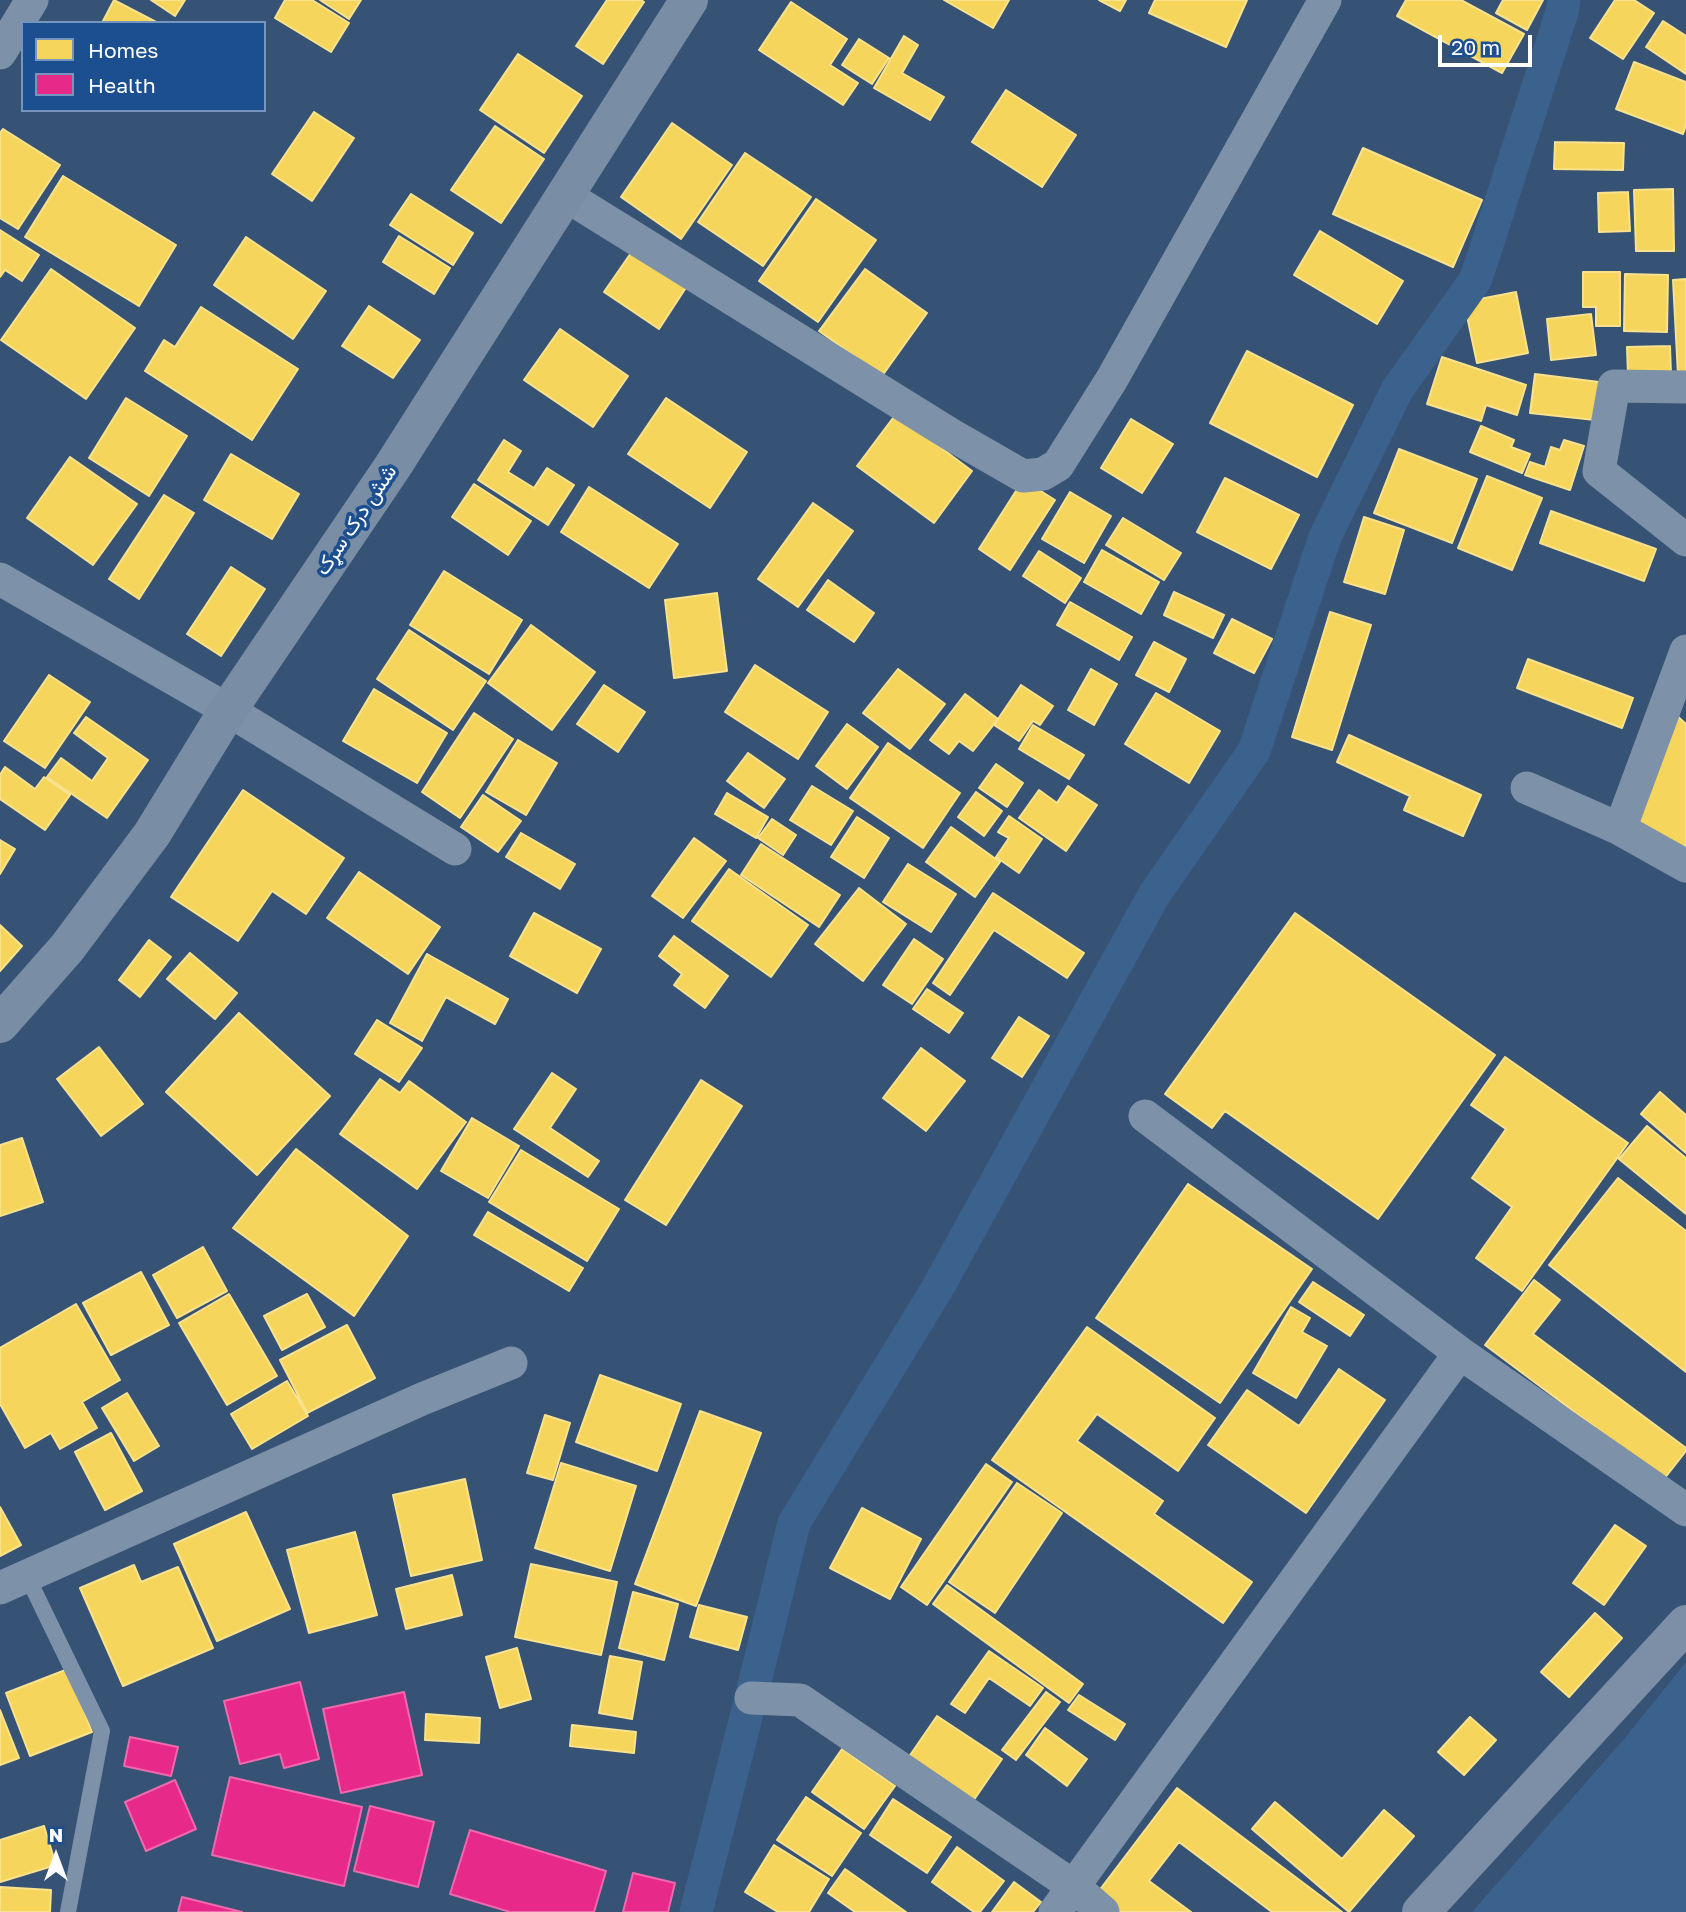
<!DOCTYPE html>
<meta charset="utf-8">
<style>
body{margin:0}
#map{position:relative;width:1686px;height:1912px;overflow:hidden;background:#365274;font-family:"Golos Text",sans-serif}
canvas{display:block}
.legend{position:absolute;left:21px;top:21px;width:245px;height:91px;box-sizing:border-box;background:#1b4f8f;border:2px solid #7695bc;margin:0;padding:9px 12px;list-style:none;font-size:21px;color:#fff}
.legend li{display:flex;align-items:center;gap:14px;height:35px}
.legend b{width:35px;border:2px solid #7695bc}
.north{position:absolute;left:21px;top:1821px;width:70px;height:70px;-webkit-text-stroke:5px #1b4f8f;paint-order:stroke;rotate:0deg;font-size:19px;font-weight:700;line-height:28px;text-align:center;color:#fff}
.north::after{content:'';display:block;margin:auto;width:24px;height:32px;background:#fff;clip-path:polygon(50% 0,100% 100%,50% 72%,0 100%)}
.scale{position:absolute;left:1438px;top:35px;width:94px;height:32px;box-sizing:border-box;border:4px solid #fff;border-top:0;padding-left:9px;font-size:21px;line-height:24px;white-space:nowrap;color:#fff;-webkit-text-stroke:5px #1b4f8f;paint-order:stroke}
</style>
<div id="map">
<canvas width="1686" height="1912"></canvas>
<ul class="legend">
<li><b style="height:19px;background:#f6d55c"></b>Homes</li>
<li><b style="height:19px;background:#e7298a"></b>Health</li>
</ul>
<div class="north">N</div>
<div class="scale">20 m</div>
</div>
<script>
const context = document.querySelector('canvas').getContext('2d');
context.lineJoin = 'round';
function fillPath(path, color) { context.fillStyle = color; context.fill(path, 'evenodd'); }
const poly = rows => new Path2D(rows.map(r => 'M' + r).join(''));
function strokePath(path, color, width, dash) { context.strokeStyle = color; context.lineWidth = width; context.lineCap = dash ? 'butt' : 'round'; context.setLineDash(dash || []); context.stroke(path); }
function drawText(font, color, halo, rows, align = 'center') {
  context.font = font + ' "Golos Text",Vazirmatn,sans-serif'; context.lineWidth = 7; context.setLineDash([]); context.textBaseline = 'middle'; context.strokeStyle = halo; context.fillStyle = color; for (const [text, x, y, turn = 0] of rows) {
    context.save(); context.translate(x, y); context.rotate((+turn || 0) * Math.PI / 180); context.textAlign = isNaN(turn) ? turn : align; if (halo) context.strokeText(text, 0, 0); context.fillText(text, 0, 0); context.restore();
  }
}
fillPath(poly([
 [1686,1662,1686,1912,1472,1912,1624,1739]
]), '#3b618d');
const homes = poly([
 [114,0,158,23,102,23,114,0],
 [151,0,185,0,175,16,151,0],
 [285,0,312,0,349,23,331,52,275,18,285,0],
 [320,0,361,0,349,19,320,0],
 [607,0,641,0,644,2,603,64,576,46,607,0],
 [944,0,1009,0,993,28,944,0],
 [1099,0,1126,0,1120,11,1099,0],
 [1155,0,1247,0,1226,47,1149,13,1155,0],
 [1406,0,1461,0,1524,34,1502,73,1397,16,1406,0],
 [1503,0,1543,0,1527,30,1496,13,1503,0],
 [1615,0,1634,0,1654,13,1623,59,1590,38,1615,0],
 [791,2,847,39,830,65,858,83,843,105,759,50,791,2],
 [1663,21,1686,36,1686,74,1646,47,1663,21],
 [904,36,918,45,902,73,944,97,930,120,874,88,904,36],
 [859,39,889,58,872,84,842,65,859,39],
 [518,54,582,96,544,153,480,110,518,54],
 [1634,62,1686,82,1686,125,1683,134,1616,109,1634,62],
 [1006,90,1076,135,1042,187,972,142,1006,90],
 [314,112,354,138,312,201,272,174,314,112],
 [672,123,732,165,681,239,621,197,672,123],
 [495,126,544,159,501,223,451,190,495,126],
 [3,129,60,165,18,229,0,218,0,133,3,129],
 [1555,142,1624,143,1623,170,1554,169,1555,142],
 [1363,148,1482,200,1453,267,1333,214,1363,148],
 [745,153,811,197,763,266,698,222,745,153],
 [63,176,176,245,139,306,25,237,63,176],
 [1673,189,1674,251,1636,251,1634,190,1673,189],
 [1628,192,1630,231,1599,232,1598,193,1628,192],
 [411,194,473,233,453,265,390,225,411,194],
 [816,199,876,240,818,322,759,281,816,199],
 [0,230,39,255,22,281,5,270,0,277,0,230],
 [1320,231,1403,281,1377,324,1294,275,1320,231],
 [399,236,450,268,434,294,383,262,399,236],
 [246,237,326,291,293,339,214,285,246,237],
 [633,250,687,286,659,329,604,292,633,250],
 [51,269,135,328,86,399,1,340,51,269],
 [865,269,927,313,882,376,819,331,865,269],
 [1583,272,1620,272,1620,326,1596,326,1596,307,1583,307,1583,272],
 [1625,274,1668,275,1667,332,1624,331,1625,274],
 [1686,279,1686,374,1678,375,1673,280,1686,279],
 [1516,292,1528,353,1477,363,1464,302,1516,292],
 [369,306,420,340,393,378,342,346,369,306],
 [201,307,298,369,252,440,145,371,164,340,175,347,201,307],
 [1591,314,1596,355,1551,360,1547,319,1591,314],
 [560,329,628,376,593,427,524,380,560,329],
 [1670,346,1671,374,1628,375,1627,347,1670,346],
 [1247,351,1353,405,1317,477,1210,423,1247,351],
 [1442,357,1526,385,1517,415,1486,405,1481,421,1427,404,1442,357],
 [1535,374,1599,382,1595,420,1530,413,1535,374],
 [126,398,187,436,149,496,89,458,126,398],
 [666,398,747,452,710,508,628,454,666,398],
 [896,414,972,471,934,523,857,466,896,414],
 [1131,419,1173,444,1142,493,1101,468,1131,419],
 [1481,426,1514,440,1511,447,1530,454,1522,473,1470,452,1481,426],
 [504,440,521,451,508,472,534,488,547,468,574,485,548,525,478,480,504,440],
 [1564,440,1584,446,1570,490,1525,475,1530,462,1545,467,1551,447,1560,450,1564,440],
 [1399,449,1477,479,1452,543,1374,513,1399,449],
 [231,454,299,494,272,539,204,500,231,454],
 [70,457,137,504,93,565,27,518,70,457],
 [1487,476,1542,498,1512,570,1458,548,1487,476],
 [1225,478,1299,515,1271,569,1197,532,1225,478],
 [1023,480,1055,500,1010,570,979,549,1023,480],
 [474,484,531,521,508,555,452,517,474,484],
 [589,487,678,544,649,588,561,532,589,487],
 [1070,492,1111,516,1084,563,1042,539,1070,492],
 [164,495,194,513,139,599,109,579,164,495],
 [813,503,853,531,798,607,758,579,813,503],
 [1551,511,1656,549,1644,581,1540,543,1551,511],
 [1364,517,1404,530,1385,594,1344,582,1364,517],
 [1123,518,1181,553,1164,580,1106,545,1123,518],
 [1102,550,1159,582,1141,614,1084,582,1102,550],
 [1039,551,1081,578,1065,603,1023,576,1039,551],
 [231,567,265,589,221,656,187,634,231,567],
 [444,571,522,620,489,674,410,625,444,571],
 [828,580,874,613,854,642,807,610,828,580],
 [1174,592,1224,615,1213,638,1164,615,1174,592],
 [717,593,727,671,674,678,665,600,717,593],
 [1070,602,1132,637,1119,660,1057,625,1070,602],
 [1330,612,1371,625,1332,750,1292,737,1330,612],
 [1232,619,1272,639,1254,673,1214,653,1232,619],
 [531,625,595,672,552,730,488,683,531,625],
 [409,630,486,681,453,730,377,679,409,630],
 [1154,642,1186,659,1169,692,1136,675,1154,642],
 [1528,659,1633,698,1622,728,1517,688,1528,659],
 [755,665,828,712,798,759,725,712,755,665],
 [898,669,945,704,910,749,863,713,898,669],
 [1091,669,1117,684,1094,725,1068,710,1091,669],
 [49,675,90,702,45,768,4,741,49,675],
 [604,685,645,712,618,752,577,724,604,685],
 [1021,685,1053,706,1040,725,1033,721,1019,741,994,725,1021,685],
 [374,689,447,733,417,783,343,741,374,689],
 [1156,693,1220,731,1189,783,1125,744,1156,693],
 [965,694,998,719,973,751,959,741,949,754,930,740,965,694],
 [1673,712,1686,724,1686,855,1637,826,1673,712],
 [474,713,513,739,460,818,422,792,474,713],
 [86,717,148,760,107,818,47,777,61,758,92,781,108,758,74,733,86,717],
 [847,724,878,747,847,789,816,766,847,724],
 [1033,725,1084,755,1069,779,1019,749,1033,725],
 [1349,735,1481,795,1463,836,1404,810,1410,796,1337,762,1349,735],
 [518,740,557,763,526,815,486,792,518,740],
 [888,743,960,793,923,848,850,798,888,743],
 [748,753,785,779,764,808,727,781,748,753],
 [996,764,1023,783,1007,807,979,788,996,764],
 [5,767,35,789,44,777,70,795,45,830,0,799,0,775,5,767],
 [812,786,853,811,831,845,790,820,812,786],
 [1068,786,1097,805,1066,851,1019,818,1039,790,1057,803,1068,786],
 [243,790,344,858,306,914,272,891,238,941,171,897,243,790],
 [976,792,1002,811,984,836,958,817,976,792],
 [727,793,768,817,756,838,715,814,727,793],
 [483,795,521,821,498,852,461,827,483,795],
 [1009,816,1042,839,1019,873,996,857,1009,838,998,832,1009,816],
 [857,817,889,838,864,878,831,857,857,817],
 [772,819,796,835,783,855,758,838,772,819],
 [951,827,1000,862,975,897,926,862,951,827],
 [521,833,575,864,560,889,506,857,521,833],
 [694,838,726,861,683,918,652,896,694,838],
 [0,840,15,849,0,874,0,840],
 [761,844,840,895,819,927,741,875,761,844],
 [908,864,956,894,931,932,883,902,908,864],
 [729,869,808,925,771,977,692,921,729,869],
 [359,872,440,927,408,974,327,918,359,872],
 [859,888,906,924,863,981,815,944,859,888],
 [993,893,1084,953,1067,978,994,930,950,995,933,983,993,893],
 [534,913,601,949,577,993,510,956,534,913],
 [1295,913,1495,1055,1378,1219,1225,1111,1212,1128,1165,1094,1295,913],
 [0,925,22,946,0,971,0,925],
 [674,936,728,976,705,1008,674,985,682,974,659,956,674,936],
 [914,939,943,959,912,1004,883,985,914,939],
 [149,940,171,957,140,997,119,980,149,940],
 [190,953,237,993,215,1019,167,979,190,953],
 [427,954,508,999,495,1024,446,997,422,1041,390,1023,427,954],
 [927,989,963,1013,949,1033,913,1009,927,989],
 [239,1013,330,1096,257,1175,166,1092,239,1013],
 [1019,1017,1049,1036,1022,1077,992,1058,1019,1017],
 [377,1020,422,1048,399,1082,355,1054,377,1020],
 [99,1047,143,1104,101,1136,57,1079,99,1047],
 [921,1048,965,1081,926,1131,883,1098,921,1048],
 [1505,1057,1628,1143,1522,1291,1476,1258,1512,1207,1472,1178,1506,1129,1471,1105,1505,1057],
 [552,1073,576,1089,550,1128,599,1161,588,1177,514,1129,552,1073],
 [380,1079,400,1093,409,1081,466,1122,417,1189,340,1134,380,1079],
 [701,1080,742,1106,666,1225,625,1200,701,1080],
 [1660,1092,1686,1115,1686,1153,1641,1114,1660,1092],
 [472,1118,519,1146,488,1198,441,1171,472,1118],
 [1647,1126,1686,1158,1686,1214,1619,1159,1647,1126],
 [22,1138,43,1202,0,1216,0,1145,22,1138],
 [296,1149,408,1236,354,1316,233,1228,296,1149],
 [521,1150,619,1209,587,1261,489,1202,521,1150],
 [1618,1178,1686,1231,1686,1372,1549,1265,1618,1178],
 [1188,1184,1312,1269,1220,1403,1096,1318,1188,1184],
 [488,1212,583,1268,569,1291,474,1235,488,1212],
 [203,1247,227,1291,177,1318,153,1275,203,1247],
 [141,1272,169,1325,111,1355,83,1303,141,1272],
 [1534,1280,1560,1300,1533,1334,1686,1448,1686,1451,1664,1479,1485,1345,1534,1280],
 [1313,1282,1364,1315,1350,1336,1299,1302,1313,1282],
 [229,1294,277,1376,227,1405,179,1323,229,1294],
 [307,1294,325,1327,282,1350,264,1316,307,1294],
 [76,1304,120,1380,82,1402,97,1428,60,1449,51,1433,25,1448,0,1404,0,1348,76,1304],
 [1291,1307,1310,1318,1302,1332,1327,1346,1296,1398,1253,1373,1291,1307],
 [347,1325,375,1378,307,1413,280,1360,347,1325],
 [1087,1327,1215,1418,1178,1471,1097,1414,1077,1441,1163,1501,1154,1514,1252,1582,1223,1623,992,1460,1087,1327],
 [1339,1369,1385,1400,1306,1513,1208,1445,1247,1390,1299,1426,1339,1369],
 [600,1375,681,1404,657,1471,576,1442,600,1375],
 [287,1381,308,1416,252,1449,231,1414,287,1381],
 [127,1393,159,1446,134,1461,102,1408,127,1393],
 [700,1411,761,1433,696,1606,635,1584,700,1411],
 [545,1415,570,1423,553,1480,527,1473,545,1415],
 [111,1433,142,1491,105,1510,75,1452,111,1433],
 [561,1463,636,1486,610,1571,535,1548,561,1463],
 [986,1464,1012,1482,927,1605,901,1587,986,1464],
 [465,1479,482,1560,411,1576,393,1495,465,1479],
 [1017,1483,1062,1513,995,1613,949,1582,1017,1483],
 [0,1507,21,1545,0,1556,0,1507],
 [862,1508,921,1539,890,1599,830,1568,862,1508],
 [246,1512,290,1609,217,1641,174,1544,246,1512],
 [1615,1525,1646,1546,1604,1605,1573,1583,1615,1525],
 [355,1532,377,1615,309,1633,287,1550,355,1532],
 [531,1564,617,1582,601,1655,515,1637,531,1564],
 [134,1565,141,1582,178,1567,213,1648,123,1686,80,1588,134,1565],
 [452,1575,462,1615,406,1629,396,1589,452,1575],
 [947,1585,1083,1684,1069,1703,933,1604,947,1585],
 [633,1592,678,1604,664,1660,619,1648,633,1592],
 [699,1605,747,1617,738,1650,690,1637,699,1605],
 [1595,1613,1622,1638,1569,1697,1541,1672,1595,1613],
 [517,1648,531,1699,500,1708,486,1657,517,1648],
 [989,1651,1043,1688,1030,1706,989,1678,965,1713,951,1704,989,1651],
 [610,1656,642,1662,632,1719,599,1713,610,1656],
 [68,1669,92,1732,30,1756,6,1693,68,1669],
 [1046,1692,1060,1702,1016,1760,1002,1750,1046,1692],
 [1079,1695,1125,1724,1115,1740,1068,1710,1079,1695],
 [0,1710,19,1758,0,1765,0,1710],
 [426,1714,480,1718,479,1743,425,1740,426,1714],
 [937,1716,1002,1759,969,1807,904,1764,937,1716],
 [1470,1717,1496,1740,1464,1775,1438,1752,1470,1717],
 [572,1725,636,1732,634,1753,570,1746,572,1725],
 [1045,1728,1087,1759,1067,1786,1026,1755,1045,1728],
 [842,1749,895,1786,864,1829,812,1792,842,1749],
 [1177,1788,1342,1912,1272,1912,1179,1842,1149,1881,1191,1912,1108,1912,1092,1900,1177,1788],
 [806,1797,861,1833,832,1876,777,1840,806,1797],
 [893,1799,951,1837,927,1873,870,1835,893,1799],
 [1275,1802,1342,1859,1384,1810,1414,1836,1349,1912,1252,1829,1275,1802],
 [44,1826,56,1865,0,1882,0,1840,44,1826],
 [774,1845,829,1879,809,1912,778,1912,745,1892,774,1845],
 [957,1847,1004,1881,980,1912,974,1912,932,1882,957,1847],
 [845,1869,906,1912,855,1912,828,1893,845,1869],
 [1014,1882,1041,1902,1033,1912,992,1912,1014,1882],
 [0,1887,51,1890,50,1912,0,1912,0,1887]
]);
fillPath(homes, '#f6d55c');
strokePath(homes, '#f9e28d', 2);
const health = poly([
 [300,1682,319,1759,284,1768,280,1754,240,1764,224,1701,300,1682],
 [404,1692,422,1775,341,1793,323,1709,404,1692],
 [130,1737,178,1747,171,1776,124,1766,130,1737],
 [230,1777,362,1807,344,1886,212,1855,230,1777],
 [175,1780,196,1829,146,1851,125,1802,175,1780],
 [370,1806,434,1822,418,1887,354,1871,370,1806],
 [470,1830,606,1871,594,1912,510,1912,450,1894,470,1830],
 [633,1873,675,1883,668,1912,623,1912,633,1873],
 [182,1897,242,1912,178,1912,182,1897]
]);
fillPath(health, '#e7298a');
strokePath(health, '#ee69ad', 2);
strokePath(poly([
 [696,1912,751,1698,794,1523,937,1289,1154,895,1254,751,1325,537,1397,390,1476,279,1562,12,1564,0]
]), '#3b618d', 33);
strokePath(poly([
 [27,1576,102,1731,68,1912]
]), '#7d92a8', 16);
strokePath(poly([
 [0,53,32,0],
 [565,195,950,434,1023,476,1043,474,1058,465,1112,379,1325,0],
 [1686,387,1614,386,1599,471,1686,540],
 [0,579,228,710,455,849],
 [1527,788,1620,829,1686,866],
 [1620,829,1686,651],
 [1145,1116,1460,1353,1686,1510],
 [0,1588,422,1399,511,1363],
 [751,1698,800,1700,1073,1886,1103,1912],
 [1055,1912,1460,1353]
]), '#7d92a8', 33);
strokePath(poly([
 [0,1024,67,948,152,834,228,710,393,466,689,0]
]), '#798da4', 38);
strokePath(poly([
 [1421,1912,1686,1624]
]), '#7d8ea7', 38);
drawText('21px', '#fff', '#1b4f8f', [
 ["شش درک سړک",356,520,-56]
]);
</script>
